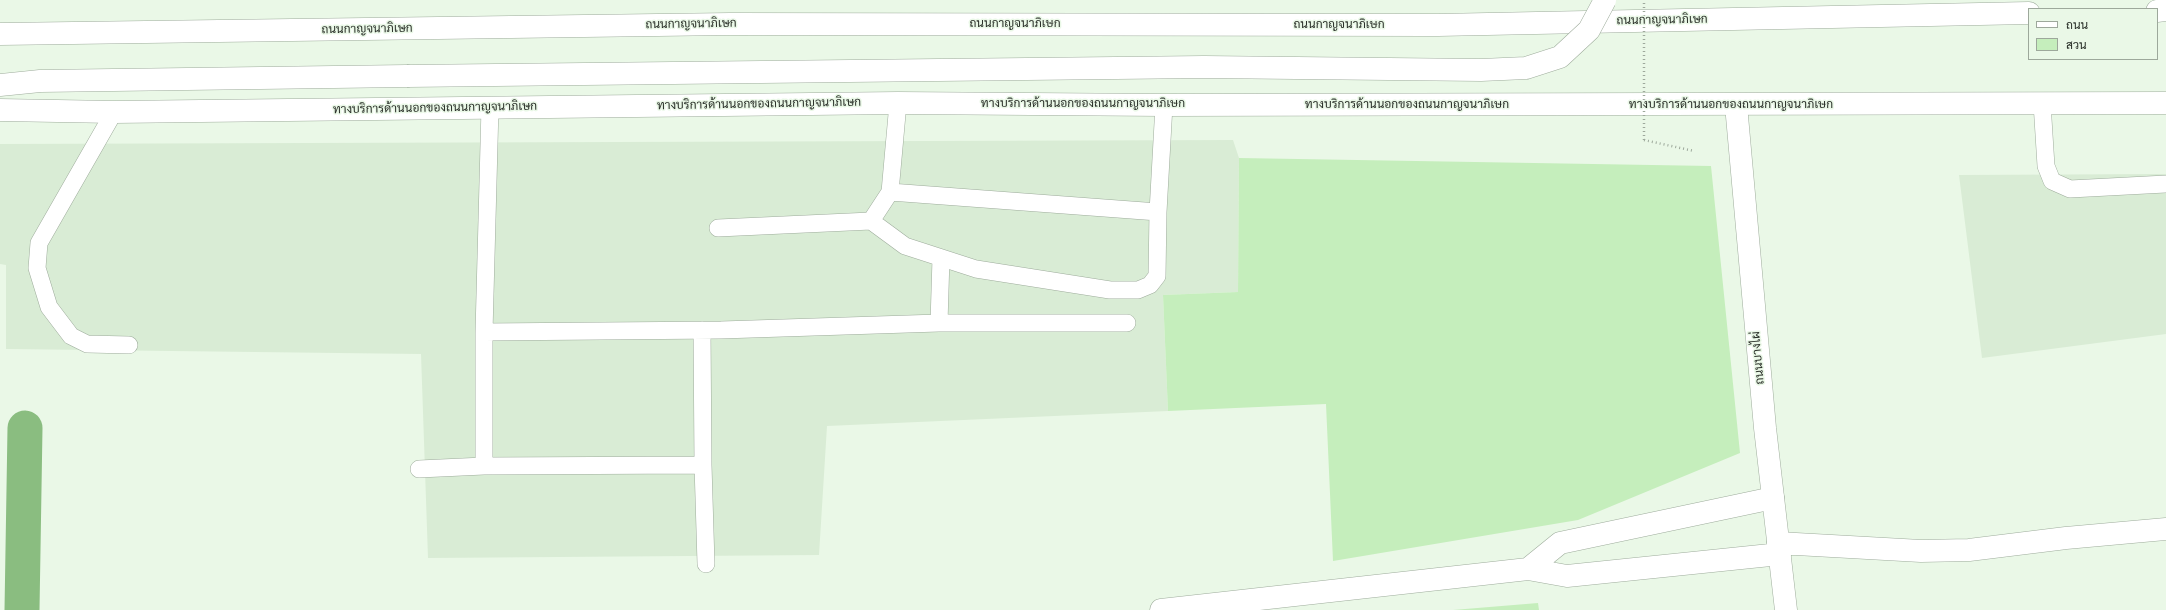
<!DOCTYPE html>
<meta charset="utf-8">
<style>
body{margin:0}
#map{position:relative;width:2166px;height:610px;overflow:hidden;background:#eaf8e7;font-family:"Noto Sans",Sarabun,sans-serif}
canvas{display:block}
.legend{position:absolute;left:2028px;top:8px;width:130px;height:52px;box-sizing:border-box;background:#eaf8e7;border:1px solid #9da89b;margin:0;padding:5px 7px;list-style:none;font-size:12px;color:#2a3029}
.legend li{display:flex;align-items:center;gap:8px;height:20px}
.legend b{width:20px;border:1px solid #9da89b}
</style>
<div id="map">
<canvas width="2166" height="610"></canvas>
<ul class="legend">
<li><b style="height:5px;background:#fff"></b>ถนน</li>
<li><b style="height:11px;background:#c5eebc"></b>สวน</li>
</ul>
</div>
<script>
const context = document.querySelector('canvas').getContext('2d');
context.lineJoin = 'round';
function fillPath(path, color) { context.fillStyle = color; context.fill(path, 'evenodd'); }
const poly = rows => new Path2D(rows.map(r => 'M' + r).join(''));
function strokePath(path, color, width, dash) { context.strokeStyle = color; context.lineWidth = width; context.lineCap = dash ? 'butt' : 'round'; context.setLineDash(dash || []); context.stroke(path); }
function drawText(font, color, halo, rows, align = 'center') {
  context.font = font + ' "Noto Sans",Sarabun,sans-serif'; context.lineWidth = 3; context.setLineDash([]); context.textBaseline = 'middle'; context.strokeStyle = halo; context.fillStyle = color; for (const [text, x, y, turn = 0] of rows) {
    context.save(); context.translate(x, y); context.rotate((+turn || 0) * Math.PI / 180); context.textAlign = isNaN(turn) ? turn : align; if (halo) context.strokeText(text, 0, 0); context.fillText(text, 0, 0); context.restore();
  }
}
fillPath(poly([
 [1233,140,1239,158,1238,292,1163,295,1168,411,827,426,819,555,428,558,421,354,6,349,6,265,0,264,0,144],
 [2166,174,2166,334,1982,358,1959,175]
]), '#d9ecd5');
fillPath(poly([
 [1239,158,1711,166,1740,453,1578,520,1333,561,1326,404,1168,411,1163,295,1238,292],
 [1538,603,1539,610,1453,610]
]), '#c5eebc');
strokePath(poly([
 [22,610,25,428]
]), '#8abd80', 35);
const service = poly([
 [898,103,890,192,1158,212,1164,105],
 [2042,103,2046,166,2052,181,2070,189,2166,184],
 [490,107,484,332,721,330,939,323,1127,323],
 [114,112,39,243,37,268,49,307,71,336,87,344,129,345],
 [871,221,905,246,976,269,1110,290,1138,290,1150,285,1157,276,1158,212],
 [718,228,871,221,890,192],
 [939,323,941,258],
 [702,330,703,465],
 [484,466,703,465,706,564],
 [419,469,484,466,484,332]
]);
const minor = poly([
 [1778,543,1921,551,1969,550,2066,538,2166,529],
 [1528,569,1560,543,1773,498],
 [1161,610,1528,569,1567,576,1780,554]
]);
const tertiary = poly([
 [1736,105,1765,428,1786,610]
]);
const secondary = poly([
 [0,85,40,81,407,76],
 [0,110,114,112,898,103,1164,105,2166,103]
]);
const trunk = poly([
 [2157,11,2166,10],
 [0,34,730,24,1438,25,2029,13]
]);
strokePath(service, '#9eac9c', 18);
strokePath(minor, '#9eac9c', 23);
strokePath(tertiary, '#9eac9c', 23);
strokePath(secondary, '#9eac9c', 23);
strokePath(trunk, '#9eac9c', 23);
strokePath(poly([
 [1644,140,1694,151]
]), '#9ea99c', 2.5, [1, 3]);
strokePath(service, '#fff', 17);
strokePath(minor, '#fff', 22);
strokePath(tertiary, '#fff', 22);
strokePath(secondary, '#fff', 22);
strokePath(trunk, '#fff', 22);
const secondaryBridge = poly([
 [407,76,1204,67,1481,70,1526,68,1560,57,1589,30,1605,0]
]);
strokePath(secondaryBridge, '#9eac9c', 23, []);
strokePath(poly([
 [1644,140,1644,0]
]), '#9ea99c', 2.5, [1, 3]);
strokePath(secondaryBridge, '#fff', 22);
drawText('12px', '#2a3029', '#eaf8e7', [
 ["ถนนกาญจนาภิเษก",1662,20,-1],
 ["ถนนกาญจนาภิเษก",691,24,-1],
 ["ถนนกาญจนาภิเษก",1015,24],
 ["ถนนกาญจนาภิเษก",1339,25],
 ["ถนนกาญจนาภิเษก",367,29,-1],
 ["ทางบริการด้านนอกของถนนกาญจนาภิเษก",759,104,-1],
 ["ทางบริการด้านนอกของถนนกาญจนาภิเษก",1083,104],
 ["ทางบริการด้านนอกของถนนกาญจนาภิเษก",1407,105],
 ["ทางบริการด้านนอกของถนนกาญจนาภิเษก",1731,105],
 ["ทางบริการด้านนอกของถนนกาญจนาภิเษก",435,108,-1],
 ["ถนนบางไผ่",1758,358,-95]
]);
</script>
